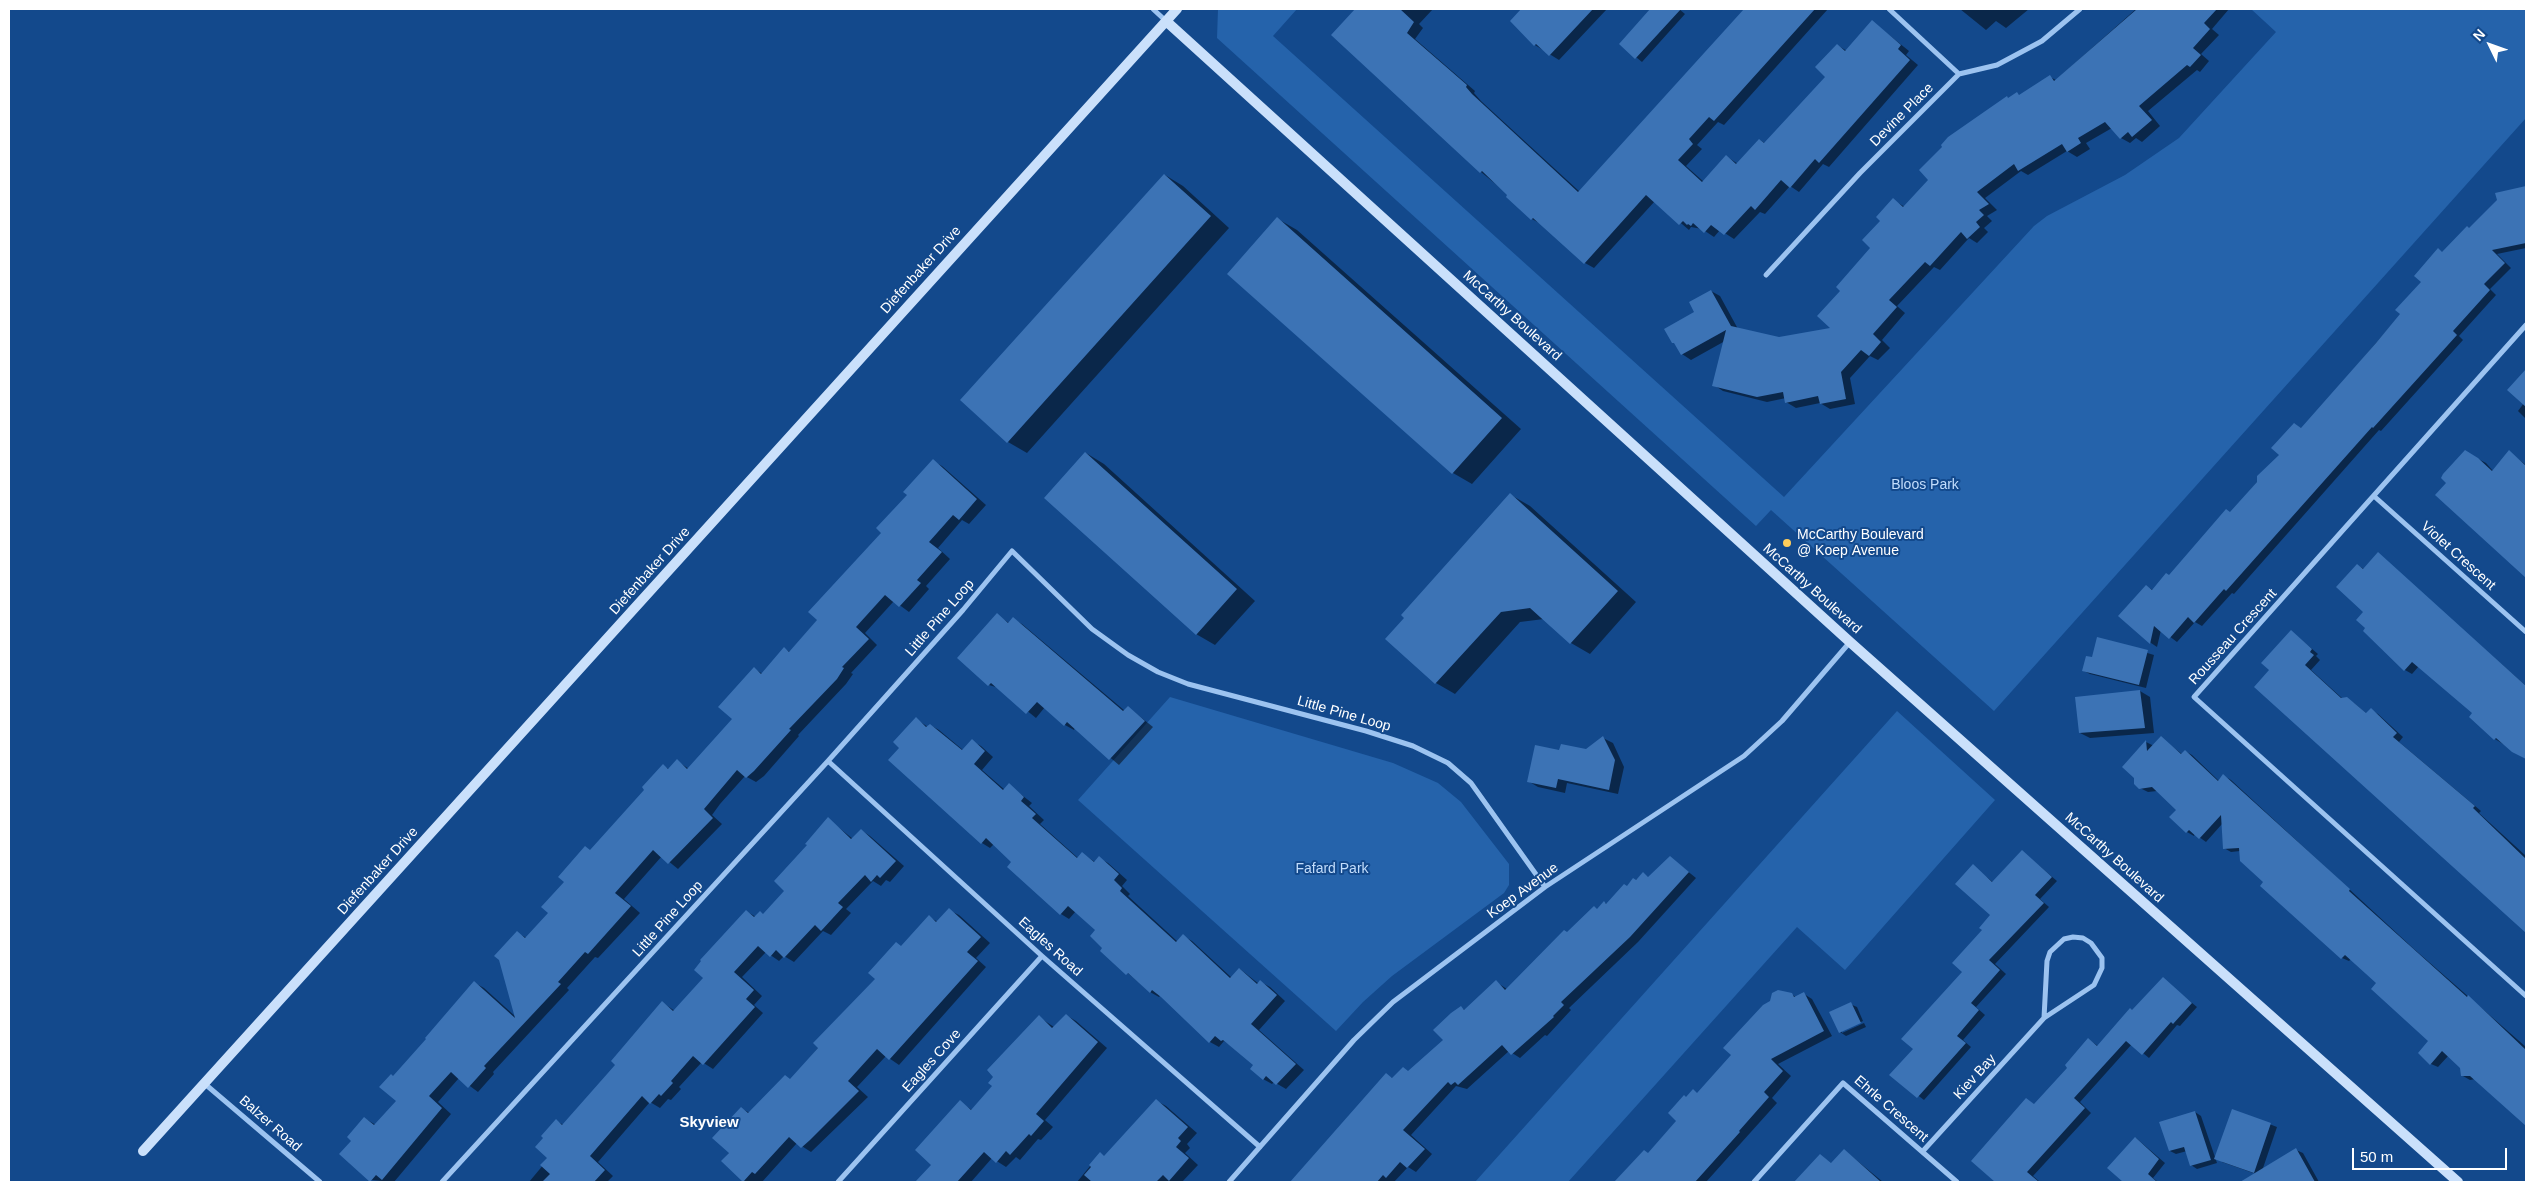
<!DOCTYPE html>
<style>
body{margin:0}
#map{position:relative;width:2535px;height:1191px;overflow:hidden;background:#13498c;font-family:Arial,sans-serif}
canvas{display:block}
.frame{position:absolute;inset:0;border:10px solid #fff;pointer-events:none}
.north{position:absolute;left:2465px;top:20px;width:50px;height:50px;-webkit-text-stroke:4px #13498c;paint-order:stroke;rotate:312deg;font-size:14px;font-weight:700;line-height:20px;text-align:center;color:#fff}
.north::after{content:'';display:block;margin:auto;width:18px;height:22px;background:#fff;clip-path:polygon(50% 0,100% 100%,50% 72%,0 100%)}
.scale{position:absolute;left:2352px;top:1148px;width:155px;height:22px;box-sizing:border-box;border:2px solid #fff;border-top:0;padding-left:6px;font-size:15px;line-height:18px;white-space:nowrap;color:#fff;-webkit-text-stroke:4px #13498c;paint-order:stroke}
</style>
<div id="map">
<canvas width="2535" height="1191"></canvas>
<div class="frame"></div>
<div class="north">N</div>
<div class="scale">50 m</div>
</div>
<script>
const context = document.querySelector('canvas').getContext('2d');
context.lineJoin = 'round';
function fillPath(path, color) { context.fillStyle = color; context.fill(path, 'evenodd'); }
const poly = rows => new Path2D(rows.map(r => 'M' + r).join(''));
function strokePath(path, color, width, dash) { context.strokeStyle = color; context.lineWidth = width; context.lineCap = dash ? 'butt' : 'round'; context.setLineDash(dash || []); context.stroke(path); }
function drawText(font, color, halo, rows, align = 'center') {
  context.font = font + ' Arial,sans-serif'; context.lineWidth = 4; context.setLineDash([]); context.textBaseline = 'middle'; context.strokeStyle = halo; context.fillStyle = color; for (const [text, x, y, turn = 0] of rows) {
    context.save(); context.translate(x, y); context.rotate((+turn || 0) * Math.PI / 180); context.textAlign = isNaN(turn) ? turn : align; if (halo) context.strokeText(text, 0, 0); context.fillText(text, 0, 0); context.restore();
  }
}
fillPath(poly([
 [1218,9,1297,9,1273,36,1784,497,2034,226,2047,216,2125,175,2179,138,2276,32,2251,9,2526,9,2526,118,1994,711,1771,510,1756,526,1217,38],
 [1170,697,1393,763,1438,783,1461,802,1509,864,1509,885,1504,893,1392,976,1363,1002,1336,1031,1078,800],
 [1897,711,1995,800,1845,970,1797,927,1568,1182,1475,1182]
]), '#2563ab');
fillPath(poly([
 [1357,9,1433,9,1419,24,1423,28,1415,39,1475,91,1474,93,1481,101,1580,192,1746,9,1828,9,1724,125,1718,122,1697,145,1702,149,1686,166,1704,182,1726,156,1738,164,1760,140,1766,144,1827,77,1837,45,1847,51,1873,22,1909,51,1906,55,1918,65,1829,167,1823,164,1799,192,1790,186,1765,214,1760,212,1734,239,1720,230,1714,237,1702,229,1691,227,1689,230,1655,201,1594,268,1585,263,1541,224,1532,219,1509,195,1481,172,1333,35],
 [1523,9,1607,9,1559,60,1535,45,1511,21],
 [1652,9,1679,9,1685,14,1642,62,1620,44],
 [1960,9,2029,9,2006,28,1996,21,1986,30],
 [2136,9,2229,9,2212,29,2219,35,2201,54,2209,61,2200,72,2197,70,2148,111,2160,126,2142,142,2136,138,2130,143,2121,138,2112,128,2086,143,2090,149,2077,157,2067,151,2028,175,2021,171,1985,198,1997,210,1987,216,1992,221,1984,228,1988,232,1977,243,1969,238,1940,270,1934,267,1897,306,1905,313,1882,340,1890,348,1878,360,1870,356,1850,378,1855,404,1830,409,1820,403,1796,408,1786,402,1786,398,1767,402,1723,391,1714,385,1725,341,1691,360,1682,354,1696,313,1711,291,1720,296,1738,329,1779,339,1832,329,1842,291,1872,247,1882,220,1893,200,1905,207,2009,99,2017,94,2021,96,2050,77,2056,80],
 [1165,175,1183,186,1229,228,1027,453,1008,442],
 [2526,187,2526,248,2497,254,2511,268,2490,289,2496,295,2459,336,2463,340,2381,431,2379,430,2234,594,2232,593,2202,626,2195,622,2177,642,2161,630,2157,647,2151,643,2120,616,2146,586,2153,590,2169,576,2231,513,2280,455,2295,424,2302,429,2401,314,2443,253,2498,201,2497,194],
 [1278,219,1297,230,1521,429,1472,484,1453,473,1229,273],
 [2526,371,2526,419,2518,411,2524,403,2509,390],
 [2465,452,2486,463,2493,471,2509,452,2526,465,2526,494,2521,500,2526,505,2526,576,2437,495,2448,483],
 [1086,453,1104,464,1255,601,1215,645,1196,634],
 [933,461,942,466,986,505,969,524,962,520,938,548,950,559,926,586,929,589,909,612,894,601,865,633,877,645,851,673,853,674,846,684,798,735,799,736,764,776,756,782,745,776,720,804,712,815,722,824,678,869,662,856,624,899,640,913,598,958,595,957,567,988,569,990,493,1072,494,1074,478,1092,459,1078,438,1102,451,1114,394,1182,371,1180,353,1140,364,1118,376,1125,397,1101,394,1077,475,983,484,988,516,1017,517,933,527,938,550,913,591,851,646,790,663,766,669,769,677,761,689,769,734,719,754,669,763,674,785,649,790,652,819,620],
 [1511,495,1530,506,1636,602,1590,654,1571,643,1544,619,1520,622,1455,694,1436,683,1387,639],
 [2378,554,2526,686,2526,758,2495,739,2474,713,2419,666,2412,674,2405,670,2367,628,2357,565,2364,569],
 [997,615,1009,623,1013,619,1022,624,1125,711,1128,707,1153,727,1119,765,1075,728,1074,730,1065,725,1045,707,1036,718,999,688,989,685],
 [2291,631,2318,654,2316,656,2320,660,2311,670,2343,699,2354,703,2367,714,2371,710,2378,714,2403,737,2399,742,2481,811,2479,813,2526,856,2526,930,2256,687,2271,670],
 [2098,638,2154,655,2146,688,2090,674,2084,671,2092,659],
 [2140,691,2150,697,2154,733,2090,738,2080,733],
 [916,719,928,727,930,725,939,730,963,750,972,741,981,746,993,757,982,770,1005,790,1009,785,1032,803,1029,806,1044,820,1040,824,1078,858,1083,854,1095,862,1099,858,1108,863,1127,880,1122,886,1130,894,1128,896,1178,942,1183,936,1192,941,1232,978,1240,969,1259,984,1261,982,1270,987,1285,1001,1259,1030,1304,1070,1286,1089,1274,1082,1272,1084,1263,1079,1255,1065,1231,1046,1224,1041,1219,1047,1210,1042,1161,995,1159,997,1150,992,1102,951,1104,948,1097,930,1076,911,1069,919,1061,914,1013,861,994,844,990,848,982,843,901,748],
 [1603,738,1613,743,1624,767,1618,794,1567,783,1565,793,1538,787,1528,781,1560,751,1586,751],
 [2161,738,2182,754,2185,751,2192,755,2219,781,2224,776,2231,780,2414,949,2526,1047,2526,1125,2476,1079,2470,1080,2463,1076,2462,1067,2449,1055,2438,1067,2431,1064,2430,1041,2378,983,2351,959,2349,961,2342,958,2265,882,2240,851,2231,852,2224,848,2222,824,2206,842,2195,834,2194,836,2187,832,2171,817,2178,810,2157,791,2148,792,2140,788,2135,777,2124,767,2146,742,2154,746],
 [828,819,853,839,861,830,870,836,904,866,890,882,886,880,881,886,873,881,846,909,851,913,831,935,823,931,794,962,784,956,779,961,766,952,742,977,762,996,754,1005,763,1013,713,1069,702,1062,679,1087,681,1089,671,1100,668,1099,660,1108,650,1102,598,1162,613,1176,607,1182,529,1182,549,1158,556,1121,564,1125,617,1065,663,1003,675,1011,705,978,746,911,756,917,764,915,786,891,809,845],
 [2022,851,2057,881,2040,899,2049,907,1995,964,2006,974,1976,1007,1985,1015,1963,1040,1971,1047,1924,1100,1891,1075,1914,1049,1964,972,1992,915,1973,866,1994,883],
 [1670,857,1696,878,1638,942,1569,1008,1571,1010,1547,1036,1545,1035,1520,1058,1509,1051,1467,1089,1456,1086,1411,1135,1432,1154,1416,1172,1408,1167,1394,1182,1292,1182,1386,1075,1394,1079,1409,1072,1444,1040,1461,1008,1465,1010,1496,982,1507,989,1568,933,1605,903,1607,904,1643,874,1649,878],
 [949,910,959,915,990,943,976,958,986,967,899,1065,886,1056,857,1087,868,1097,811,1152,797,1143,762,1182,746,1182,722,1161,730,1152,742,1109,750,1113,791,1080,929,917,938,922],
 [2163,979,2197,1007,2180,1026,2177,1025,2149,1058,2132,1044,2080,1102,2091,1113,2033,1176,2040,1182,2006,1182,2003,1179,1998,1182,1993,1179,2026,1099,2035,1105,2069,1068,2088,1039,2098,1046],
 [1791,994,1796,997,1804,994,1812,999,1832,1036,1778,1064,1791,1076,1772,1098,1777,1103,1706,1182,1615,1182,1644,1151,1649,1154,1678,1120,1687,1098,1698,1094],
 [1850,1004,1857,1007,1863,1021,1842,1031,1842,1033,1864,1023,1866,1027,1846,1036,1840,1032],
 [1066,1015,1076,1021,1107,1048,1045,1120,1053,1127,1041,1140,1038,1139,1020,1160,1016,1157,1006,1167,992,1158,971,1182,917,1182,933,1164,960,1102,972,1110,993,1086,1039,1017,1054,1027],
 [1157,1101,1166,1106,1197,1133,1187,1144,1190,1148,1185,1153,1198,1165,1182,1182,1077,1182,1100,1154,1105,1157],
 [2233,1110,2277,1127,2262,1171,2296,1150,2303,1153,2319,1182,2261,1182,2256,1174,2222,1162],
 [2195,1112,2201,1116,2217,1163,2197,1169,2191,1165,2187,1151,2176,1154,2170,1151],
 [2136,1138,2165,1163,2153,1178,2158,1182,2123,1182],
 [1844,1150,1883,1182,1807,1182,1801,1177,1820,1155,1832,1164]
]), '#0007');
fillPath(poly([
 [1355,9,1400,9,1414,22,1407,33,1467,85,1466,87,1472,94,1578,192,1744,9,1815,9,1714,121,1709,117,1689,139,1693,144,1678,160,1702,182,1726,155,1736,164,1759,139,1764,143,1825,77,1815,67,1837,44,1845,51,1872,20,1901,45,1898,49,1910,60,1819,163,1815,159,1790,188,1781,180,1755,210,1751,206,1724,235,1711,225,1704,233,1693,223,1691,226,1688,224,1687,225,1683,221,1679,225,1646,195,1584,264,1533,218,1531,220,1506,197,1507,195,1482,171,1480,173,1331,35],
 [1521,9,1593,9,1549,56,1536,44,1534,46,1510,21],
 [1650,9,1681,9,1635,59,1619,44],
 [2137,9,2217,9,2204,23,2210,29,2193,48,2201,55,2190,67,2187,65,2139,106,2152,120,2132,137,2128,132,2120,139,2105,122,2078,138,2081,143,2067,152,2062,144,2018,171,2014,164,1977,192,1989,204,1979,210,1984,215,1976,222,1980,227,1967,239,1961,232,1930,266,1925,262,1889,300,1897,307,1873,334,1881,342,1869,356,1861,350,1841,372,1846,399,1820,404,1818,396,1785,403,1783,392,1757,397,1712,386,1726,330,1681,355,1674,343,1672,343,1664,329,1694,312,1689,302,1711,290,1731,326,1779,337,1830,328,1817,316,1840,291,1836,287,1870,248,1862,240,1880,221,1876,217,1893,198,1903,207,1928,180,1919,170,1942,147,1941,145,1948,137,2007,96,2008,98,2017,92,2019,95,2050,75,2054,81],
 [1164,174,1211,216,1007,443,960,400],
 [2526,186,2526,243,2492,250,2505,263,2484,284,2490,290,2453,331,2457,335,2373,428,2372,427,2226,591,2224,589,2194,623,2188,617,2169,639,2154,626,2150,644,2118,616,2146,585,2152,590,2166,573,2169,575,2226,509,2230,512,2257,482,2257,476,2279,455,2271,448,2294,423,2301,428,2376,343,2400,314,2395,310,2421,282,2414,276,2438,248,2442,252,2467,226,2469,228,2497,200,2495,193],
 [1277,217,1502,418,1452,474,1227,274],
 [2526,369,2526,407,2507,390],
 [2465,450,2478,458,2492,471,2509,450,2526,466,2526,578,2435,495,2446,483,2441,478,2443,474],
 [1085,452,1237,589,1196,635,1044,498],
 [933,459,977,499,959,520,953,515,929,542,942,552,917,580,921,583,899,607,885,595,856,627,869,639,842,667,844,668,837,679,789,729,791,730,754,771,746,778,737,770,704,809,713,818,668,864,653,850,615,893,631,906,588,954,585,952,558,982,561,984,484,1066,486,1068,468,1088,451,1072,429,1096,442,1108,382,1180,376,1175,370,1182,339,1154,351,1141,347,1137,364,1117,374,1125,396,1101,379,1087,391,1074,393,1076,426,1039,425,1038,474,981,515,1018,499,960,494,956,517,931,525,938,548,913,541,907,564,882,558,877,585,846,590,850,644,790,642,787,663,764,668,769,677,759,687,769,732,719,718,707,754,667,761,674,784,647,789,652,817,620,808,612,881,533,876,528,907,495,903,492],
 [1510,493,1618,591,1570,644,1530,608,1501,612,1435,684,1385,639,1404,618,1401,615],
 [2378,552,2526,686,2526,759,2512,752,2496,738,2494,740,2469,717,2472,713,2412,662,2404,671,2363,631,2365,628,2356,620,2363,612,2336,587,2357,564,2363,569],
 [997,613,1008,623,1013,617,1123,711,1128,706,1145,721,1109,760,1067,722,1064,726,1037,702,1026,714,991,683,988,686,957,658],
 [2291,630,2312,649,2310,652,2314,655,2305,665,2341,698,2347,697,2366,713,2371,708,2397,733,2393,737,2475,806,2473,808,2526,859,2526,933,2254,687,2269,670,2261,663],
 [2097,637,2148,650,2139,685,2082,671,2086,656,2092,657],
 [2140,690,2145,728,2079,733,2075,697],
 [916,717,926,727,930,724,962,750,972,739,985,751,974,764,1003,790,1009,783,1024,797,1021,801,1036,814,1032,818,1077,858,1082,852,1094,862,1099,856,1119,874,1114,880,1122,888,1120,891,1176,942,1183,934,1230,978,1239,968,1257,984,1260,980,1277,995,1251,1024,1296,1064,1276,1085,1266,1076,1263,1080,1250,1069,1253,1065,1223,1040,1221,1041,1215,1036,1209,1043,1161,997,1152,990,1150,993,1128,973,1126,975,1100,951,1102,948,1090,936,1095,930,1068,906,1060,915,1007,867,1011,862,986,838,981,844,888,760,899,748,893,742],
 [1603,736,1615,760,1609,790,1558,779,1556,788,1527,782,1535,745,1559,750,1561,744,1586,749],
 [2161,736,2181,754,2185,750,2218,781,2223,774,2350,889,2349,891,2467,997,2468,995,2526,1050,2526,1126,2470,1076,2461,1076,2460,1068,2442,1051,2430,1065,2418,1053,2428,1041,2371,989,2376,983,2345,955,2341,959,2260,886,2263,882,2240,861,2239,848,2223,849,2221,815,2199,839,2189,830,2186,833,2169,817,2176,810,2152,787,2139,789,2134,784,2134,778,2122,767,2146,740,2147,751],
 [828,817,851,839,861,829,896,861,880,878,877,875,871,882,865,875,838,903,843,907,821,931,815,925,784,958,776,950,770,957,758,946,734,972,754,990,746,999,755,1007,703,1065,693,1056,671,1081,673,1083,661,1096,659,1094,650,1104,642,1096,590,1156,605,1170,594,1182,542,1182,550,1174,540,1165,547,1158,535,1147,543,1138,541,1136,556,1119,562,1125,615,1065,611,1061,662,1001,673,1011,703,978,694,970,701,961,700,960,746,910,754,917,760,911,763,914,784,891,774,881,807,845,805,844],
 [2022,850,2052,877,2035,895,2044,903,1989,960,2000,970,1971,1003,1979,1010,1957,1036,1966,1043,1917,1098,1889,1075,1913,1049,1901,1039,1962,972,1952,963,1982,930,1979,928,1990,915,1955,884,1973,864,1992,882],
 [1670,856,1689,872,1630,937,1561,1002,1564,1005,1553,1016,1554,1017,1511,1055,1502,1045,1458,1085,1455,1082,1451,1085,1448,1082,1403,1130,1425,1149,1407,1168,1400,1162,1386,1178,1383,1175,1377,1182,1290,1182,1386,1073,1392,1078,1403,1067,1408,1071,1443,1040,1433,1030,1451,1013,1461,1006,1464,1010,1496,980,1505,990,1564,930,1567,932,1594,906,1597,909,1604,901,1606,904,1624,884,1627,886,1633,878,1636,880,1643,872,1648,877],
 [949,908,981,937,967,952,978,961,889,1060,877,1049,848,1081,859,1091,810,1140,801,1148,789,1137,755,1174,752,1172,743,1182,721,1161,729,1153,712,1138,741,1107,748,1113,785,1075,790,1079,818,1048,813,1043,875,979,868,973,896,942,901,946,929,915,936,922],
 [2163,977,2192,1003,2173,1024,2171,1022,2142,1055,2126,1041,2074,1098,2085,1108,2027,1172,2039,1182,1995,1182,1971,1161,2026,1098,2034,1104,2067,1068,2065,1065,2088,1038,2097,1046,2130,1008,2132,1010],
 [1778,990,1792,993,1794,997,1804,992,1824,1031,1771,1059,1783,1071,1764,1092,1769,1097,1739,1131,1740,1132,1695,1182,1614,1182,1644,1150,1648,1153,1676,1121,1668,1113,1684,1095,1686,1097,1693,1089,1697,1093,1731,1055,1723,1048,1763,1005,1770,1001,1772,993],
 [1851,1002,1861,1023,1839,1033,1829,1012],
 [1066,1014,1098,1042,1036,1114,1044,1121,1031,1136,1029,1134,1010,1155,1006,1151,996,1163,984,1152,957,1182,915,1182,931,1165,915,1150,960,1100,971,1110,992,1086,988,1083,993,1077,987,1070,1039,1015,1052,1028],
 [1156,1099,1188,1127,1178,1138,1181,1141,1176,1147,1189,1158,1169,1181,1163,1175,1156,1182,1092,1182,1084,1175,1091,1167,1089,1165,1100,1152,1104,1156],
 [2232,1109,2271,1123,2254,1173,2214,1159],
 [2195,1111,2211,1160,2190,1166,2184,1147,2169,1151,2159,1122],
 [2135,1137,2159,1159,2148,1174,2157,1182,2123,1182,2107,1168],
 [2296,1148,2315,1182,2240,1182],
 [1844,1149,1881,1182,1794,1182,1820,1154,1831,1163]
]), '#3c73b5');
strokePath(poly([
 [1153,9,1166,21],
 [1889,9,1959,74],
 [1766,275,1860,173,1959,74,1997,65,2042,41,2080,9],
 [2526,325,2194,697,2526,996],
 [2375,497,2526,632],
 [828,761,1042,956,1260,1147],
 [205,1084,320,1182],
 [1923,1151,2044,1018,2094,985,2102,968,2102,958,2091,943,2083,938,2073,937,2064,939,2050,952,2047,961,2044,1018],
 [442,1182,828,761,963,610,1012,551,1092,629,1128,655,1158,672,1188,684,1366,731,1413,746,1448,763,1471,783,1545,887],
 [838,1182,1042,956],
 [1229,1182,1354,1040,1393,1002,1545,887,1744,756,1782,721,1850,642],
 [1754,1182,1843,1083,1957,1182]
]), '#9cc3f0', 5);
strokePath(poly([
 [1166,21,1850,642,2458,1182],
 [143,1151,1177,9]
]), '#cae0fb', 10);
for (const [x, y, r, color] of [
 [1787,543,5,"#ffce5b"]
]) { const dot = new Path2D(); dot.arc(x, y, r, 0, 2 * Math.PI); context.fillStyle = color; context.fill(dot); strokePath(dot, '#13498c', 2); }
drawText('14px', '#fff', '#13498c', [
 ["Devine Place",1902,115,-45],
 ["Diefenbaker Drive",921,270,-48],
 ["McCarthy Boulevard",1512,316,42],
 ["Violet Crescent",2458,556,42],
 ["Diefenbaker Drive",650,571,-48],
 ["McCarthy Boulevard",1812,589,42],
 ["Little Pine Loop",940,618,-49],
 ["Rousseau Crescent",2233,637,-48],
 ["Little Pine Loop",1344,714,16],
 ["McCarthy Boulevard",2114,858,42],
 ["Diefenbaker Drive",378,871,-48],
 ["Koep Avenue",1523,891,-36],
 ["Little Pine Loop",668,919,-48],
 ["Eagles Road",1050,947,42],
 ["Eagles Cove",932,1061,-48],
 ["Kiev Bay",1975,1077,-48],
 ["Ehrle Crescent",1891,1109,41],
 ["Balzer Road",270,1124,41]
]);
drawText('14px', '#c2ddfc', '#13498c', [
 ["Bloos Park",1925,485],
 ["Fafard Park",1332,869]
]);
drawText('14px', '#fff', '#13498c', [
 ["McCarthy Boulevard",1797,535],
 ["@ Koep Avenue",1797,551]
], 'left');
drawText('bold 15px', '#fff', '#13498c', [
 ["Skyview",709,1123]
]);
</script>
